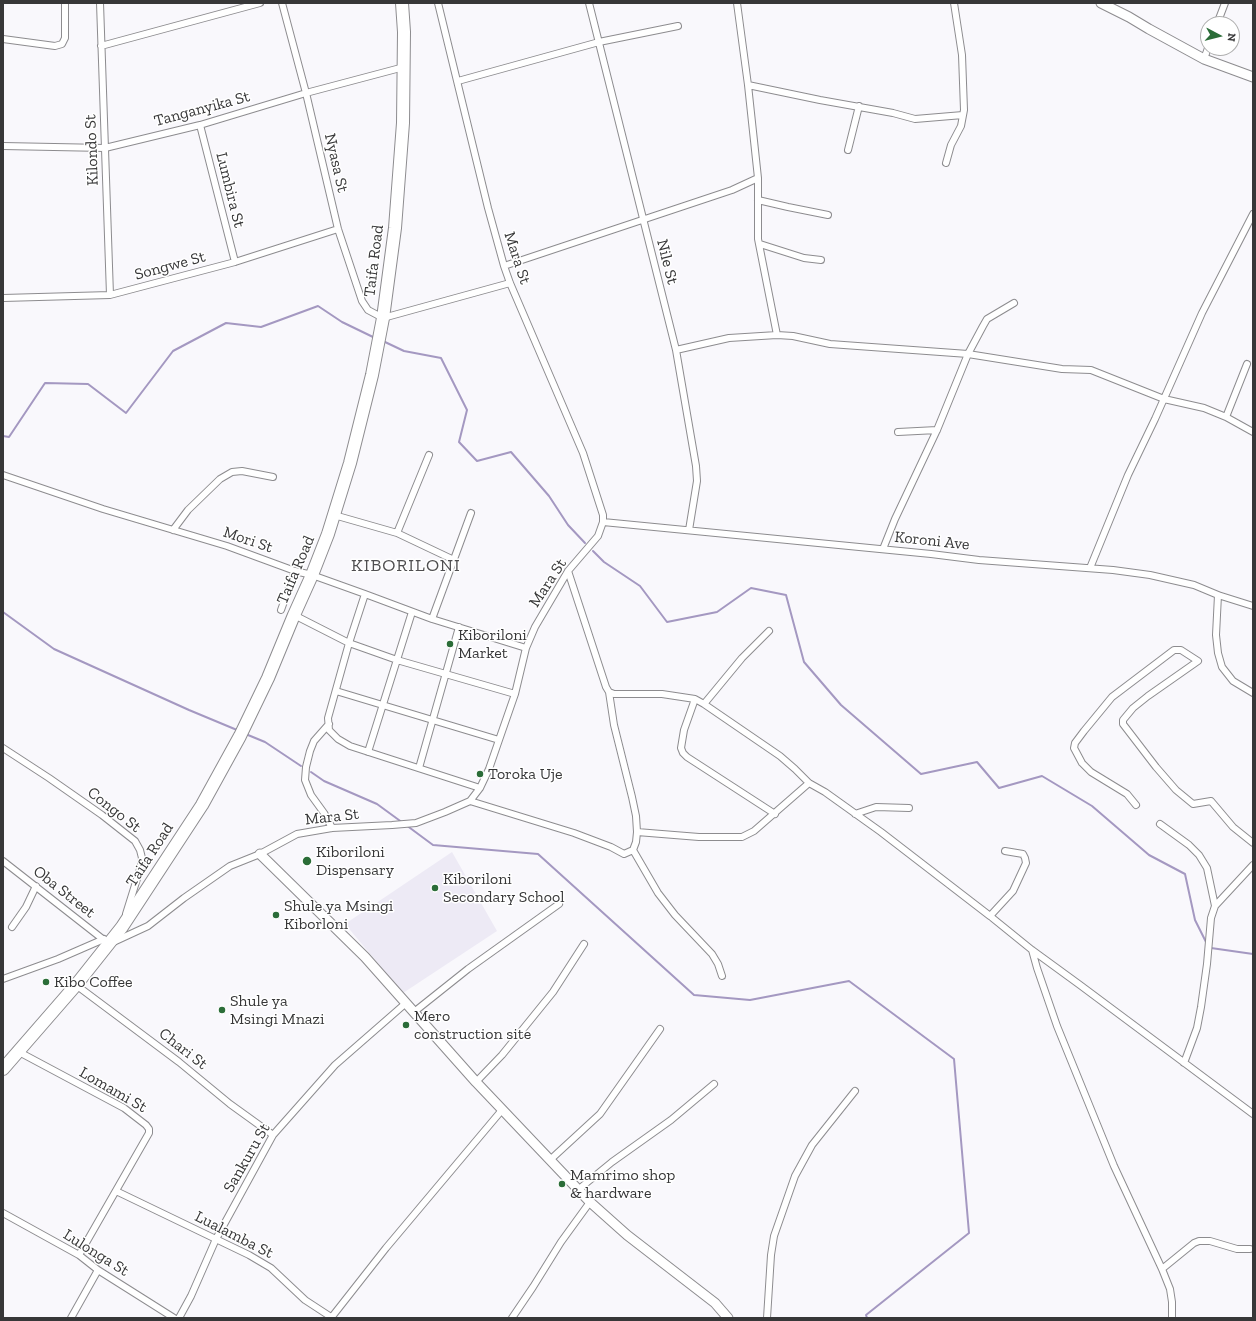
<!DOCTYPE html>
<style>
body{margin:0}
#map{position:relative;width:1256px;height:1321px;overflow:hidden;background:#f9f8fc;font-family:"Zilla Slab",serif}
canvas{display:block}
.frame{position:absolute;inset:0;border:4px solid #373738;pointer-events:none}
.north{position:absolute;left:1200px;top:16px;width:40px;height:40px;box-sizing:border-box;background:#fff;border:1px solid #afafaf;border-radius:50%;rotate:97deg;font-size:11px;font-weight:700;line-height:16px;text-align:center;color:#373738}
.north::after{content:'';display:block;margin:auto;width:14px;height:18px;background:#2b6d38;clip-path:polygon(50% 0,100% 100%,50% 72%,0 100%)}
</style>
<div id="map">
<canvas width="1256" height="1321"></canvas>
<div class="frame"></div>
<div class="north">N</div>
</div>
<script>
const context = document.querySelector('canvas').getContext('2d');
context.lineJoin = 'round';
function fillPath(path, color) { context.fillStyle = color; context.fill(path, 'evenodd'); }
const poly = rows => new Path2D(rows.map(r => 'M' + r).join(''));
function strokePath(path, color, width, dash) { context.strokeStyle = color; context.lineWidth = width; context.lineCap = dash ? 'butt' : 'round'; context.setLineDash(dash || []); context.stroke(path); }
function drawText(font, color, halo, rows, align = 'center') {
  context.font = font + ' "Zilla Slab",serif'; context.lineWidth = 3; context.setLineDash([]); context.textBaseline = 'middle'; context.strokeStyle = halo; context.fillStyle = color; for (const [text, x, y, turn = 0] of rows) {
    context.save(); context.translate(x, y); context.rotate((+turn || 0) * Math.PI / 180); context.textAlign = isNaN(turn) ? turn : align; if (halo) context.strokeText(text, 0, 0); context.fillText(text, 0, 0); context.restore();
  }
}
fillPath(poly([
 [452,852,497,931,403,993,345,924]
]), '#edeaf5');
strokePath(poly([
 [385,342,404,351,441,358,467,410,459,442,477,461,511,452,549,496,568,525,585,543],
 [3,436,9,437,45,383,88,384,126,413,173,351,226,323,261,327,318,306,342,322,373,337],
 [593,551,604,562,640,586,667,622,717,612,751,588,786,595,804,662,841,705,921,774,977,762,999,788,1042,776,1092,806,1149,855,1185,874,1195,920,1207,944],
 [3,612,54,649,189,710,237,730],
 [248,735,265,742,301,766],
 [311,772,324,781,377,804,403,823],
 [406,825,433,845,538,854,694,995,750,1000,849,981,954,1059,969,1233,866,1315,867,1318],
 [1211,948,1253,954]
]), '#a498c1', 2);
const street = poly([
 [100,3,110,295],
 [282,3,306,93,338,229,362,301,368,310,383,318,510,283],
 [589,3,676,350,696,466,697,481,689,530],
 [1217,24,1225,3],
 [3,39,55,46,62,44,65,38,65,3],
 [101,46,260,3],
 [1204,59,1208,48],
 [458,81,599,42,678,26],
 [748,85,820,100,893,113,915,119,963,115],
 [200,125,235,262],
 [3,146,105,148,200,125,306,93,404,67],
 [848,150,859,106],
 [946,163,951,145,961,126,964,110,962,55,954,3],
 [758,178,758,239,777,335,793,336,830,344,968,354,1062,369,1091,370,1164,399,1204,408,1226,417,1253,432],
 [758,200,788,207,828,215],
 [760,244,804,258,821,260],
 [504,266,732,190,758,178,748,85,737,3],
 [3,298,110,295,235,262,338,229],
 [676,350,729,338,777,335],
 [1226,417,1247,364],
 [898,432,937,430],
 [3,475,103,509,227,546,295,571,312,575,365,594,432,619,526,648],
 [334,515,397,533,454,560],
 [603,522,931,554,979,560,1113,570,1150,575,1194,585,1218,595,1253,606],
 [173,530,188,510,220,479,232,472,242,471,273,477],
 [397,533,429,455],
 [883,549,895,519,937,430,968,354,983,326,987,319,1014,303],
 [1090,568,1128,475,1155,419,1202,313,1253,214],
 [568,571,606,687,609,692,614,694,662,694,695,699,704,704,780,756,795,769,809,783,825,792,881,832,990,916,1032,950,1080,985,1253,1114],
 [365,594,349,643,328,718,329,730,338,739,350,746,480,788],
 [1218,595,1216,635,1218,653,1222,667,1233,681,1253,693],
 [281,610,295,571],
 [294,615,349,643,397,660,515,694],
 [432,619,471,513],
 [336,691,499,740],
 [695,699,684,730,681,748,683,753,687,757,775,814],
 [704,704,742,658,769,631],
 [329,724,314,741,310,751,306,767,305,780,311,795,324,813,332,828],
 [3,748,49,778,102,815,135,841,140,850,142,858,141,866,126,914],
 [368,752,412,612],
 [419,768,459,627],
 [470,801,574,833,611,847,624,854,633,850,636,842,637,832,636,816,632,797,614,725,609,692],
 [1136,805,1127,794,1091,772,1082,763,1074,748,1075,743,1084,731,1112,697,1174,650,1181,650,1198,661,1148,696,1133,708,1123,720,1123,724,1156,767,1176,790,1193,804,1211,801,1233,827,1253,843],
 [855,814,876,807,909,808],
 [1160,824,1189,845,1199,855,1207,868,1215,906],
 [637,832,699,837,742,837,754,831,809,783],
 [633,850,658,893,675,915,712,954,718,964,722,976],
 [3,861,109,944,148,926,184,898,230,866,260,854,297,834,332,828,392,825,416,823,445,812,470,801,480,788,489,769,499,740,515,694,526,648,535,627,568,571,598,536,603,522,603,515,583,453,510,283,504,266,488,208,438,3],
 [990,916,1013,891,1026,863,1025,858,1023,854,1005,851],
 [12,927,26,907,36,886],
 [1032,950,1037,968,1057,1026,1114,1166,1162,1269,1170,1289,1172,1302,1172,1318],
 [3,979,58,959,104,939],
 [76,985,179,1062,230,1104,273,1135],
 [414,1012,468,969,559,904],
 [19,1052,124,1108,146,1125,149,1129,149,1133,79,1255],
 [1184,1063,1197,1028,1201,1007,1207,964,1211,918,1215,906,1253,865],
 [476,1082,502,1055,553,992,584,944],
 [550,1160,600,1114,660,1029],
 [579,1189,612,1162,671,1120,714,1084],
 [116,1191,249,1255,271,1268,305,1300,331,1317],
 [3,1213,79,1255,98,1270,174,1318],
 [1162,1269,1194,1243,1199,1241,1210,1241,1237,1249,1250,1249],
 [71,1318,98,1270],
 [179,1318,191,1296,216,1239,273,1135,335,1065,406,1003],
 [331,1318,386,1248,502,1110],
 [512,1318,533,1287,561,1242,590,1202],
 [767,1318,771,1255,774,1236,795,1176,812,1145,855,1091]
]);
const secondary = poly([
 [1101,3,1129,17,1149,29,1204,59,1253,77],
 [260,854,365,957,476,1082,590,1202,627,1235,715,1303,728,1318]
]);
const highway = poly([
 [3,1069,76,985,122,927,202,805,240,736,268,678,294,615,312,575,328,534,350,463,372,375,383,318,395,228,403,123,404,32,402,3]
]);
strokePath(street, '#8d8c8f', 8);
strokePath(secondary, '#8d8c8f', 11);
strokePath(highway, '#8d8c8f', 14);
strokePath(street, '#fff', 6);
strokePath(secondary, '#fff', 9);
strokePath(highway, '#fff', 12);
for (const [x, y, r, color] of [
 [450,644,4,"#2b6d38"],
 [480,774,4,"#2b6d38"],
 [307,861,5,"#2b6d38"],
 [435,888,4,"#2b6d38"],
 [276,915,4,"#2b6d38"],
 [46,982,4,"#2b6d38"],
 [222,1010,4,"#2b6d38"],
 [406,1025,4,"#2b6d38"],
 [562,1184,4,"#2b6d38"]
]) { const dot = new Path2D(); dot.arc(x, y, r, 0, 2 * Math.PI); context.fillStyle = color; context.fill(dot); strokePath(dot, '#fff', 1.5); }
drawText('16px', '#373738', '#fff', [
 ["Tanganyika St",202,109,-15],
 ["Kilondo St",92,150,-92],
 ["Nyasa St",336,163,77],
 ["Lumbira St",230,190,76],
 ["Mara St",517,258,72],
 ["Taifa Road",374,261,-83],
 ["Nile St",667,262,76],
 ["Songwe St",170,266,-15],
 ["Mori St",248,540,19],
 ["Koroni Ave",932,541,6],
 ["Taifa Road",296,570,-67],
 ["Mara St",548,583,-57],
 ["Congo St",114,810,38],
 ["Mara St",332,817,-6],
 ["Taifa Road",150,855,-57],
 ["Oba Street",64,892,38],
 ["Chari St",183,1049,38],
 ["Lomami St",113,1090,30],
 ["Sankuru St",247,1158,-60],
 ["Lualamba St",234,1235,27],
 ["Lulonga St",96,1253,32]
]);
drawText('16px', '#373738', '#fff', [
 ["Kiboriloni",458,635],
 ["Market",458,653],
 ["Toroka Uje",488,774],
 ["Kiboriloni",316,852],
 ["Dispensary",316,870],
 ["Kiboriloni",443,879],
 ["Secondary School",443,897],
 ["Shule ya Msingi",284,906],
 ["Kiborloni",284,924],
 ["Kibo Coffee",54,982],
 ["Shule ya",230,1001],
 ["Msingi Mnazi",230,1019],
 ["Mero",414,1016],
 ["construction site",414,1034],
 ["Mamrimo shop",570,1175],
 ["& hardware",570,1193]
], 'left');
context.letterSpacing = '1px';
drawText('18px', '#4f4e50', '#fff', [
 ["KIBORILONI",406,566]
]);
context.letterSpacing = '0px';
</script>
